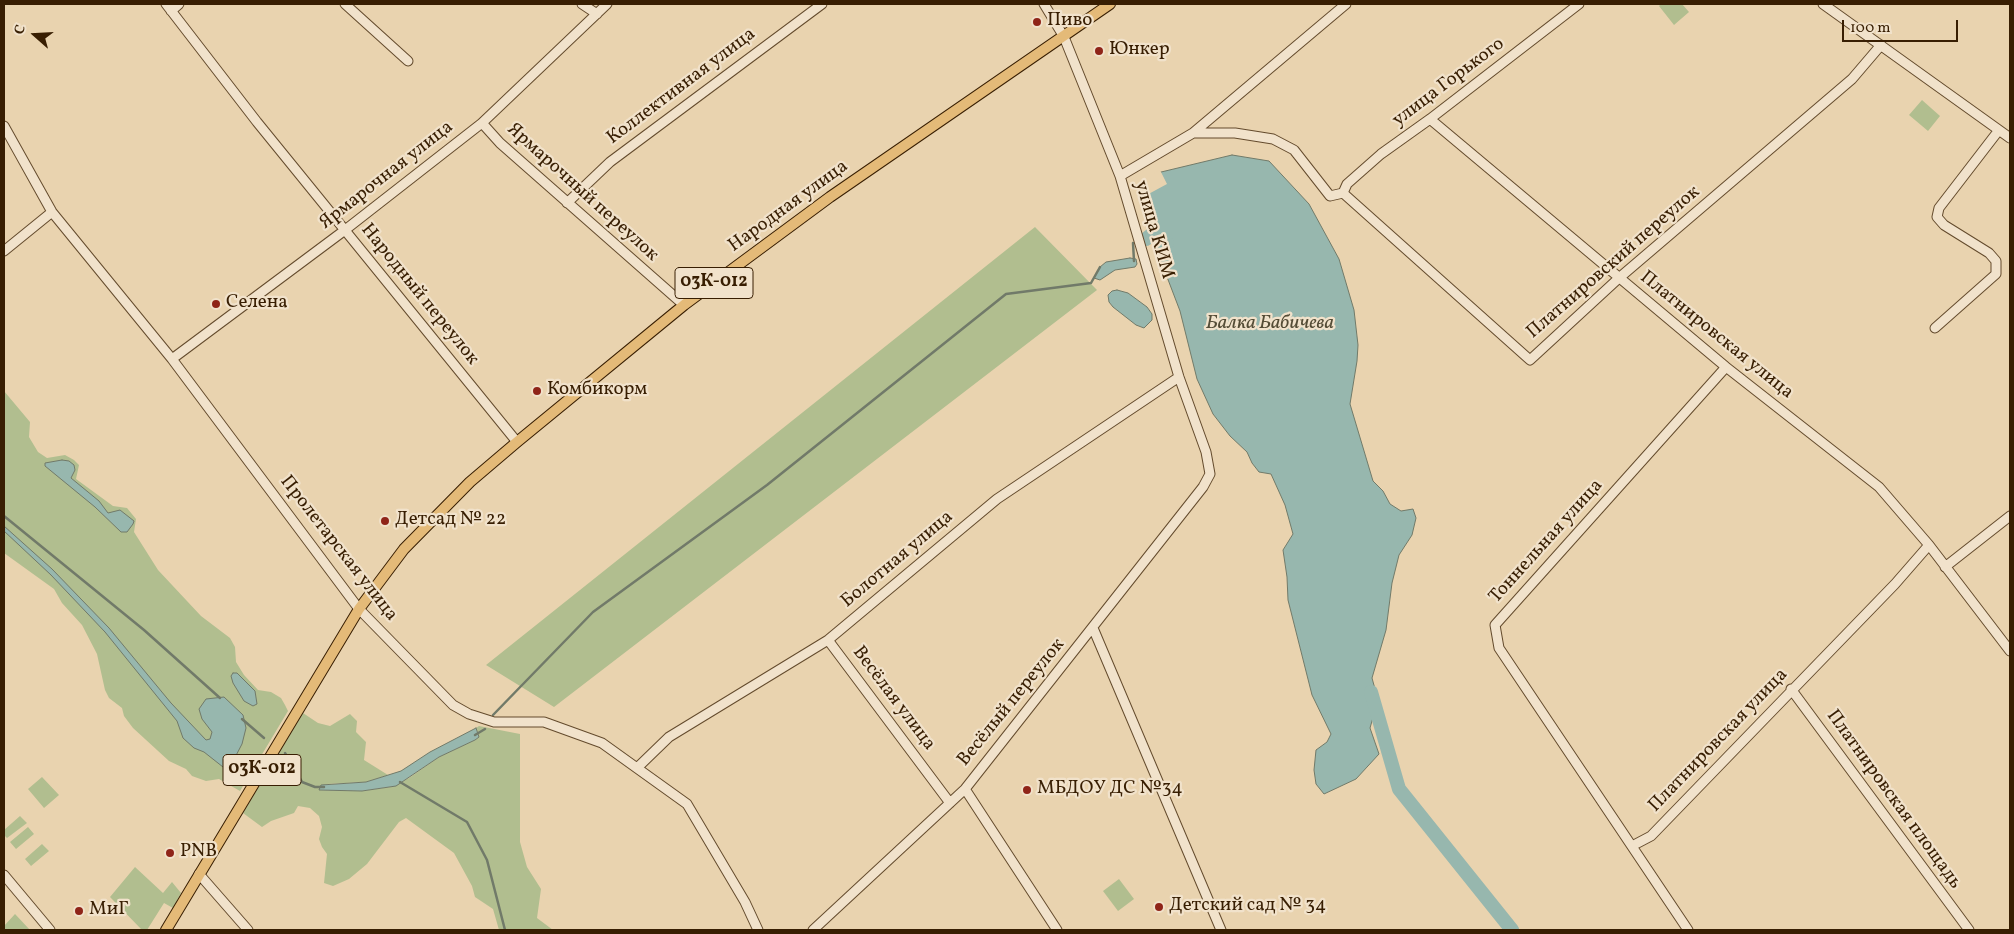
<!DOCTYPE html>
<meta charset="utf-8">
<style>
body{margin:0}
#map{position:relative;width:2014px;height:934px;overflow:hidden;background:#e9d3af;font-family:Vollkorn,serif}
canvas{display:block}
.frame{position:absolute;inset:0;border:5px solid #381e02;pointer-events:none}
.north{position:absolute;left:10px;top:10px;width:50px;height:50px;-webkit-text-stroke:4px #f1e2cb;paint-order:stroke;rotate:289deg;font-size:14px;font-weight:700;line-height:20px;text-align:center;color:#381e02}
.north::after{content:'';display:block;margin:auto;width:18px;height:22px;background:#381e02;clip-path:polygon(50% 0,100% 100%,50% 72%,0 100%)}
.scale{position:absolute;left:1842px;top:20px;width:116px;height:22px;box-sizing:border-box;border:2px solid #381e02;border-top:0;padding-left:6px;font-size:15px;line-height:18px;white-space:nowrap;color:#381e02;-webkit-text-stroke:4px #f1e2cb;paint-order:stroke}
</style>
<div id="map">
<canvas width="2014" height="934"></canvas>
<div class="frame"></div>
<div class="north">С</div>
<div class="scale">100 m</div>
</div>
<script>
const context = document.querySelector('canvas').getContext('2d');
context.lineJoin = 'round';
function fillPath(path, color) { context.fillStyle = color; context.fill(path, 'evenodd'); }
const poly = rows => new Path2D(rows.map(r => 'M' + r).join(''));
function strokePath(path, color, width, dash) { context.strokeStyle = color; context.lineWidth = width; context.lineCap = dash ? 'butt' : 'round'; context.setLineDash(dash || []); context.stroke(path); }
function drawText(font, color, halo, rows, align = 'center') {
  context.font = font + ' Vollkorn,serif'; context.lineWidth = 4.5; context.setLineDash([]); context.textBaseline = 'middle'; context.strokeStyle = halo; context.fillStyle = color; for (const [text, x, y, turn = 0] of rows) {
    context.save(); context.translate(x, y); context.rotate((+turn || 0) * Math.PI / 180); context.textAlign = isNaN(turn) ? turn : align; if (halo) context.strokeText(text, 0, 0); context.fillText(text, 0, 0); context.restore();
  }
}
fillPath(poly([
 [1661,4,1682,4,1689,12,1674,25,1659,6],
 [1922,100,1940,116,1928,131,1909,115],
 [1035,227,1097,290,554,707,486,665],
 [4,391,30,422,29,437,38,452,47,458,65,455,74,460,79,465,76,479,113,506,127,508,136,519,134,532,158,570,201,616,230,638,235,647,236,662,244,675,258,690,271,692,281,698,285,705,288,711,240,791,219,779,206,781,192,776,186,769,169,761,133,728,124,716,122,708,109,698,105,690,97,654,82,625,62,603,54,589,4,553],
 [303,713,318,723,330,726,350,714,357,721,356,732,366,742,364,760,388,775,366,782,327,784,319,790,362,791,390,787,409,778,439,757,475,740,479,737,476,728,479,726,520,734,520,842,527,867,541,889,537,918,553,930,499,930,493,909,475,897,472,886,454,853,406,818,399,822,367,864,349,879,333,886,324,883,327,854,322,847,319,839,322,827,319,816,310,808,298,806,294,813,271,821,262,827,243,813],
 [42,777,59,795,44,808,28,789],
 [20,816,27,823,7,838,4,835,4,830],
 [28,827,34,834,16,849,10,842],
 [42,844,49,851,31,866,25,859],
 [135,867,163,893,172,882,181,893,173,908,164,903,147,930,142,930,110,897],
 [1119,879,1134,899,1118,911,1103,891],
 [15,914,30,930,4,930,4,926]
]), '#b1be8f');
const water = poly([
 [1232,155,1269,161,1309,204,1339,259,1354,310,1358,345,1357,361,1350,404,1373,481,1383,491,1390,504,1401,511,1413,509,1416,518,1412,535,1399,555,1392,583,1386,630,1372,678,1378,700,1370,728,1379,754,1356,779,1324,794,1316,784,1314,770,1316,750,1327,742,1331,734,1312,695,1288,600,1287,577,1283,550,1293,534,1285,505,1271,474,1259,472,1252,463,1247,452,1230,436,1213,414,1197,379,1180,311,1151,235,1149,204,1140,186,1152,186,1157,173,1232,155],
 [1130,258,1136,259,1137,264,1135,267,1115,270,1100,280,1094,278,1100,267,1106,262,1130,258],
 [1117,290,1128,293,1147,307,1152,314,1152,320,1144,328,1136,325,1113,307,1109,302,1108,295,1112,291,1117,290],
 [62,460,69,461,74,465,75,470,71,478,99,501,108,513,120,510,134,521,133,524,127,532,121,532,95,507,45,466,45,463,62,460],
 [4,526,52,569,109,628,171,703,206,740,210,739,212,732,202,719,199,709,206,699,224,697,243,715,246,728,242,744,231,765,228,768,223,767,204,752,194,748,183,738,177,721,105,632,51,575,4,531,4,526],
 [233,673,237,673,255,691,257,704,253,706,244,701,233,683,231,676,233,673],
 [476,728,479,737,475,740,439,757,396,786,362,791,319,790,321,785,366,782,401,771,430,752,476,728]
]);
fillPath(water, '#97b7ae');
strokePath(water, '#717a69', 1);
fillPath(poly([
 [1160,170,1167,184,1143,197,1138,184,1142,181,1150,184,1155,172]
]), '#e9d3af');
strokePath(poly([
 [1133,243,1134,261],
 [4,516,144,630,220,698],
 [493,715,593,612,767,485,1006,294,1091,283,1100,267],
 [242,719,264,738],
 [475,735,485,729],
 [285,753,302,782,315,787,324,787],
 [400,782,467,822,487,860,505,930]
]), '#717a69', 2.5);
strokePath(poly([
 [1146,239,1151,235,1167,243],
 [1371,692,1399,789,1512,930]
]), '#97b7ae', 14);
const minor = poly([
 [166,4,257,122,517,442],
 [345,4,408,61],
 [582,4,597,14],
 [1823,4,2010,138],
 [171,11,179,4],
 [1430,119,1726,367,1879,487,1929,545,2010,651],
 [482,123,500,143,684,305],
 [4,126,52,212,172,359,359,609,453,705,469,714,494,722,544,722,602,743,687,804,745,902,758,930],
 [1193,133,1235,133,1273,139,1294,150,1330,196,1343,193,1530,360,1619,278,1852,79,1881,45],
 [1120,176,1193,133,1346,4],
 [1343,193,1347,184,1381,154,1430,119,1579,4],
 [567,203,610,162,822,4],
 [4,251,52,212],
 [1935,328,1996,274,1996,261,1989,253,1944,225,1937,217,1939,208,1999,130],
 [172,359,345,230,482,123,607,4],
 [1945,567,2010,516],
 [1093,628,1221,930],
 [828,640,950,803],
 [1791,689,1969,930],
 [637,768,669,737,828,640,997,499,1179,377],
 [965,789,1057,930],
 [1632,846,1651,836,1895,584,1929,545],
 [199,874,248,930],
 [4,875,50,930],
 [813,930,965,789,1203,487,1210,474,1206,452,1179,377,1120,176,1064,37,1044,4],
 [1688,930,1499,648,1495,625,1726,367]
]);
const major = poly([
 [166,930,359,609,404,549,470,482,517,442,684,305,830,197,1110,4]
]);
strokePath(minor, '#644b2d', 11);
strokePath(major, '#381e02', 12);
strokePath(minor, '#f1e2cb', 9);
strokePath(major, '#e4ba78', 10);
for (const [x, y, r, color] of [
 [1037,22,5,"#8f2418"],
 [1099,51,5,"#8f2418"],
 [216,304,5,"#8f2418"],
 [537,391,5,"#8f2418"],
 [385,521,5,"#8f2418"],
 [1027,790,5,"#8f2418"],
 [170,853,5,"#8f2418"],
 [1159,907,5,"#8f2418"],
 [79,911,5,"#8f2418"]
]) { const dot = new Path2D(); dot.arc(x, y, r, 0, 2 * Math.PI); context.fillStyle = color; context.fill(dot); strokePath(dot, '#f1e2cb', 2); }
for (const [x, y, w] of [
 [714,283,78],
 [262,770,78]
]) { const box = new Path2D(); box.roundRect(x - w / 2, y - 15.5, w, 31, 4); context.fillStyle = '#f1e2cb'; context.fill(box); strokePath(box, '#381e02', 1); }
drawText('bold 18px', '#381e02', null, [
 ["03К-012",714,283],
 ["03К-012",262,770]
]);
drawText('19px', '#381e02', '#f1e2cb', [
 ["Пиво",1047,22],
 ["Юнкер",1109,51],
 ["Селена",226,304],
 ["Комбикорм",547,391],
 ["Детсад № 22",395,521],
 ["МБДОУ ДС №34",1037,790],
 ["PNB",180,853],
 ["Детский сад № 34",1169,907],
 ["МиГ",89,911]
], 'left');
drawText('19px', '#381e02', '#f1e2cb', [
 ["улица Горького",1449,83,-37],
 ["Коллективная улица",682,87,-37],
 ["Ярмарочная улица",387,176,-38],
 ["Ярмарочный переулок",582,193,42],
 ["Народная улица",789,207,-36],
 ["улица КИМ",1153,230,74],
 ["Платнировский переулок",1614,263,-41],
 ["Народный переулок",419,295,51],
 ["Платнировская улица",1716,336,39],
 ["Тоннельная улица",1547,542,-48],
 ["Пролетарская улица",338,549,52],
 ["Болотная улица",898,560,-40],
 ["Весёлая улица",893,699,53],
 ["Весёлый переулок",1012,703,-51],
 ["Платнировская улица",1719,741,-46],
 ["Платнировская площадь",1893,800,54]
]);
drawText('italic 20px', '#544c36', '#f1e2cb', [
 ["Балка Бабичева",1270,324]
]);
</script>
